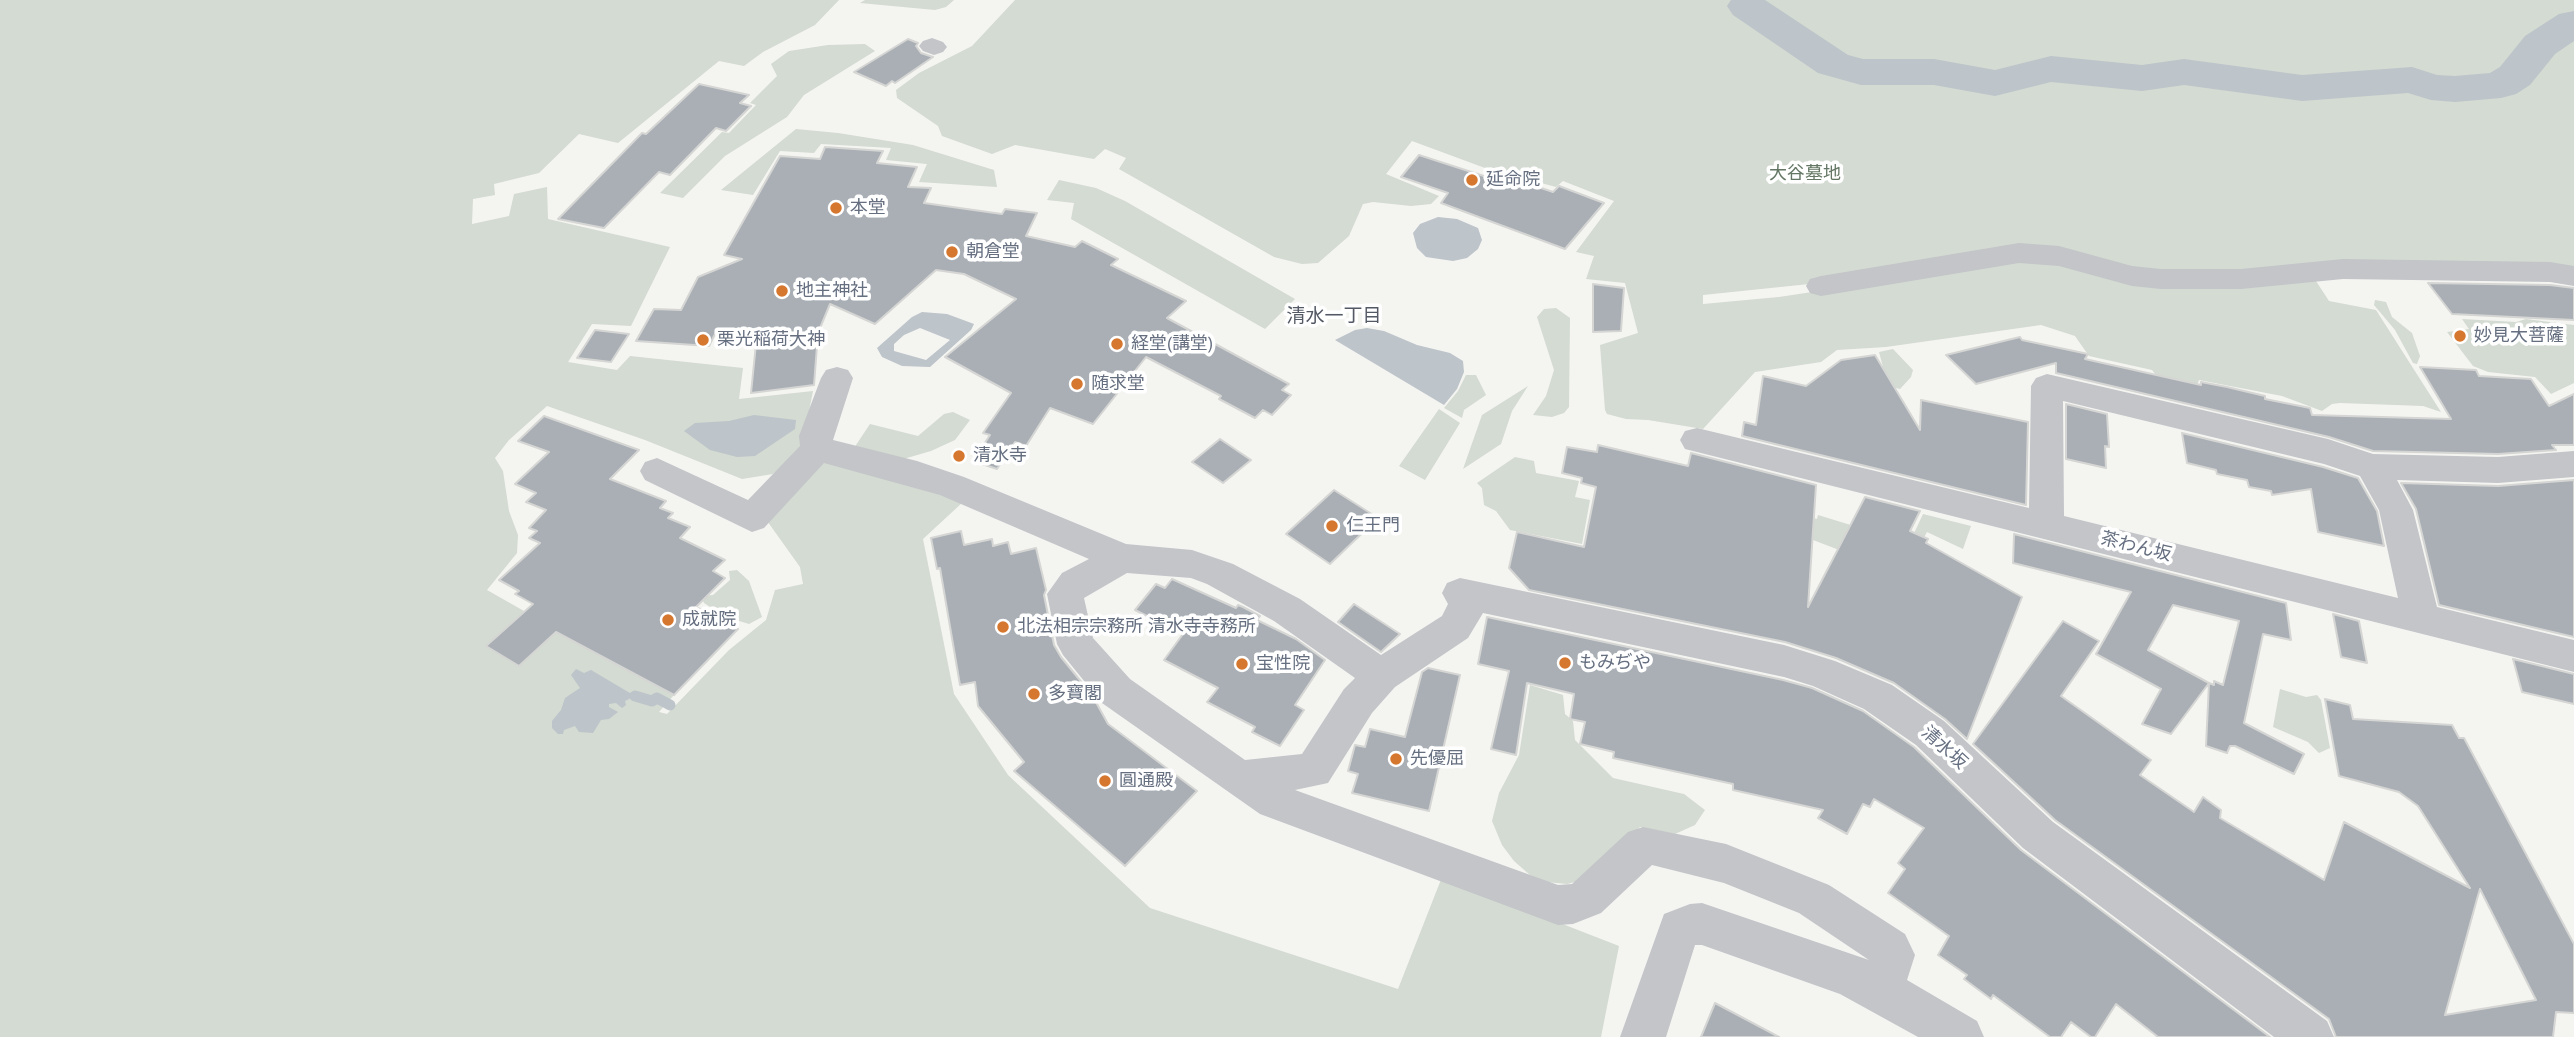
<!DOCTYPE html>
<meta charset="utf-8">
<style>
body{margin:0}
canvas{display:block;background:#f4f4f1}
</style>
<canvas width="2574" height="1037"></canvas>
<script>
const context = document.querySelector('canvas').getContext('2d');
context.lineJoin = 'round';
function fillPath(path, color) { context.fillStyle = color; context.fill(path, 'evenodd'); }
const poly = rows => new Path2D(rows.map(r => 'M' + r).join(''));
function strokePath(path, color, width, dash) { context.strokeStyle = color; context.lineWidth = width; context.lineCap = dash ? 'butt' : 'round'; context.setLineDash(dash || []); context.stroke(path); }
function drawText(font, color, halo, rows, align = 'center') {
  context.font = font + ' "PT Sans","Noto Sans JP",sans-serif'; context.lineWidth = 7; context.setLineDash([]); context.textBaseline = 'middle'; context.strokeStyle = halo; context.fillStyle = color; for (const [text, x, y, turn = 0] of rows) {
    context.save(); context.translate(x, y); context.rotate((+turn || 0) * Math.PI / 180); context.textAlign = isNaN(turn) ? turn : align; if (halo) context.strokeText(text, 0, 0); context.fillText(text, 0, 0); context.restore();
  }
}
fillPath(poly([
 [0,0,839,0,815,25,763,52,744,66,719,61,618,143,579,134,539,173,494,184,495,195,473,199,472,224,509,216,514,194,547,187,548,219,670,247,631,326,592,324,568,362,617,370,630,356,743,368,739,399,813,391,802,446,796,454,773,474,742,479,645,440,547,406,509,440,495,458,503,471,509,511,518,535,517,553,487,590,524,611,486,646,519,666,555,633,545,626,674,695,659,712,667,714,729,650,766,620,775,590,803,584,800,567,765,518,822,462,912,481,963,502,923,539,954,694,1008,775,1150,908,1398,989,1442,877,1619,946,1601,1037,0,1037],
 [865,0,954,0,946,7,935,10,860,3],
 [1015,0,2574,0,2574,273,2548,269,2307,267,2243,277,2146,275,2072,255,2025,249,2002,250,1819,283,1703,295,1703,304,1779,297,1958,270,2018,257,2064,259,2132,280,2171,284,2247,283,2312,275,2329,301,2376,310,2441,412,2423,406,2340,403,2332,404,2322,411,2282,396,2199,380,2197,385,2156,375,2152,370,2089,356,2075,336,2041,325,1886,347,1837,350,1821,362,1755,372,1703,429,1648,420,1626,419,1607,414,1605,410,1600,345,1638,333,1625,283,1586,279,1594,256,1576,252,1614,201,1563,181,1556,187,1485,168,1412,141,1386,174,1439,196,1431,204,1411,206,1373,202,1363,204,1349,236,1318,263,1302,264,1274,257,1119,169,1126,158,1105,149,1094,159,1015,145,992,154,942,136,938,126,897,98,896,90,919,73,972,46],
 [865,44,875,51,804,95,787,117,725,156,683,198,660,193,722,132,729,133,756,105,750,103,777,76,771,64,789,51,828,45],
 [796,129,838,133,913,145,994,170,997,187,919,182,927,164,886,160,891,148,821,144,814,153,780,151,753,195,721,190],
 [1059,180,1096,188,1125,201,1295,299,1265,329,1071,219,1074,203,1047,200],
 [2375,300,2386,302,2392,317,2412,333,2420,356,2417,364,2413,363,2395,330,2374,305],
 [1556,308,1570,318,1569,407,1564,413,1552,417,1533,415,1546,396,1554,370,1537,317,1544,309],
 [2462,319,2516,322,2526,319,2574,325,2574,383,2551,394,2535,377,2488,372,2473,366,2447,332,2469,329],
 [1893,349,1913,370,1911,377,1900,389,1872,382,1871,372,1883,367,1879,352],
 [1466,375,1476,375,1486,395,1464,410,1462,418,1444,408,1458,391],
 [1528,386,1512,411,1501,444,1463,469,1482,415],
 [1439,409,1460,423,1425,480,1399,466],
 [953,412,970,420,955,440,931,451,900,460,854,448,870,424,918,436,944,414],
 [1515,457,1534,461,1536,473,1579,481,1575,497,1590,500,1582,544,1510,530,1496,511,1484,505,1482,488,1477,483],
 [1923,514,1971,526,1963,549,1927,532,1918,548,1909,544],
 [1801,515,1817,519,1818,515,1854,526,1847,553,1800,535],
 [737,570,749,581,762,617,749,624,726,617,704,603,701,596,713,595,730,580,729,571],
 [1530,685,1563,695,1565,714,1573,721,1575,740,1613,778,1684,794,1705,810,1695,825,1675,834,1640,827,1583,880,1567,884,1547,882,1530,875,1514,861,1502,845,1492,821,1499,793,1519,755],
 [2280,689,2306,697,2317,695,2321,700,2330,748,2319,753,2308,742,2273,727]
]), '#d4dbd2');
fillPath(poly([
 [1438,217,1457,219,1478,228,1482,240,1478,249,1467,258,1453,261,1426,257,1417,248,1413,233,1420,224],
 [922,312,947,314,974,324,971,330,930,367,902,366,882,357,877,348,912,317],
 [920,328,950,340,926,360,894,351,894,344,904,335],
 [1367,328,1384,331,1417,345,1450,353,1463,361,1464,372,1457,389,1444,405,1335,340,1355,330],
 [754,415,796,420,795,429,755,456,737,457,710,450,684,431,695,423,729,421],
 [576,669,584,673,591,670,635,696,625,701,626,705,622,708,616,703,609,704,609,707,618,712,609,719,601,720,593,733,579,732,575,726,564,730,563,734,558,734,552,728,552,721,561,710,565,698,580,688,571,675]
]), '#bdc4ca');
strokePath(poly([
 [635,696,652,701,657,698,670,705]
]), '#bdc4ca', 11);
fillPath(poly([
 [1731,0,1765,0,1848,55,1863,59,1934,59,1995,70,2051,56,2142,65,2184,59,2302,75,2412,67,2437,75,2455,76,2490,73,2500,67,2525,36,2559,14,2574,11,2574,41,2555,54,2530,85,2516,94,2501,98,2455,102,2431,100,2408,93,2302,101,2184,85,2142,91,2051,82,1995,96,1934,85,1861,85,1818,73,1733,15,1727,6,1731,0]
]), '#bdc4ca');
const building = poly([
 [908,39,918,43,916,46,921,53,933,57,895,83,892,81,886,86,854,72,908,39],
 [699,84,749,95,740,103,751,106,726,131,716,128,670,175,659,172,604,228,558,219,642,133,646,134,699,84],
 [825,147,883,151,877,163,917,167,908,187,931,188,924,203,1002,214,1005,209,1037,213,1026,236,1075,247,1082,241,1118,259,1111,265,1186,301,1167,318,1289,384,1282,390,1291,395,1272,415,1263,410,1255,418,1219,399,1221,396,1146,357,1093,424,1050,408,1026,446,1015,442,997,469,973,461,990,435,983,433,1011,393,945,357,1016,299,964,274,936,270,875,324,830,304,818,333,814,385,751,393,757,334,716,332,709,346,636,341,654,309,681,310,698,277,742,259,724,255,780,156,820,159,825,147],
 [1419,155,1493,179,1497,173,1553,192,1559,186,1604,203,1565,249,1441,203,1448,193,1401,177,1419,155],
 [2428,283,2550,285,2574,288,2574,320,2452,314,2428,283],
 [1593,284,1624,288,1621,331,1593,332,1593,284],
 [595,330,629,334,611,362,577,358,595,330],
 [2020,337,2022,340,2088,354,2085,359,2201,385,2201,382,2227,387,2265,396,2265,399,2310,408,2312,415,2451,419,2420,367,2476,370,2479,376,2531,379,2549,406,2574,394,2574,445,2552,445,2556,450,2498,454,2373,451,2329,437,2056,373,2056,363,1976,384,1946,355,2020,337],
 [1875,355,1920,430,1921,400,2028,422,2026,505,1742,436,1744,422,1756,425,1763,376,1806,386,1841,360,1875,355],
 [2066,404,2107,414,2109,447,2105,446,2106,468,2066,459,2066,404],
 [544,416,639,450,610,479,666,501,660,508,673,513,668,518,690,527,680,538,725,560,713,571,725,578,696,607,738,629,674,695,556,632,519,666,486,646,533,604,515,594,519,591,499,580,540,543,529,538,537,531,529,528,546,510,526,502,536,493,515,484,549,452,518,441,544,416],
 [2182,433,2323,467,2358,478,2377,511,2384,546,2318,532,2311,489,2272,495,2271,491,2249,487,2247,480,2217,474,2216,470,2187,463,2182,433],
 [1220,439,1251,460,1223,483,1192,462,1220,439],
 [1598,445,1688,466,1691,453,1816,485,1808,607,1865,497,1920,511,1910,531,1928,539,1926,543,2022,597,1967,739,1945,719,1894,683,1836,658,1785,642,1529,590,1509,568,1517,532,1584,547,1596,487,1581,483,1582,478,1562,473,1567,447,1597,452,1598,445],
 [2574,480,2574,637,2439,605,2416,509,2401,483,2498,486,2574,480],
 [1334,490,1378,518,1330,564,1286,534,1334,490],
 [961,531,964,545,992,539,993,546,1008,542,1011,554,1036,548,1046,590,1044,595,1054,645,1061,657,1092,695,1108,724,1197,791,1125,866,1014,771,1024,762,978,706,975,682,960,685,940,568,937,569,931,538,961,531],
 [2014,534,2286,603,2291,640,2263,634,2244,723,2304,754,2294,774,2235,746,2230,746,2227,753,2206,746,2209,683,2214,685,2214,681,2223,685,2239,621,2173,605,2148,650,2209,683,2171,734,2142,724,2161,689,2096,654,2131,592,2013,563,2014,534],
 [1172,579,1236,608,1238,605,1243,607,1260,616,1257,620,1296,639,1325,660,1295,705,1304,710,1280,746,1252,732,1255,727,1207,702,1218,688,1164,660,1183,634,1135,610,1156,584,1165,588,1172,579],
 [1354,604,1400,634,1381,652,1338,622,1354,604],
 [2333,614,2359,621,2367,663,2341,657,2333,614],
 [1487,617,1783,680,1812,688,1863,711,1914,747,2021,850,2270,1037,2158,1037,2116,1004,2095,1037,2091,1037,2071,1022,2061,1037,2050,1037,1993,995,1991,999,1964,979,1967,975,1938,955,1949,936,1888,893,1905,869,1898,863,1924,828,1874,799,1870,807,1863,804,1847,834,1818,818,1823,810,1733,790,1733,784,1613,758,1614,752,1580,744,1585,722,1570,719,1574,694,1527,683,1516,755,1491,749,1509,671,1478,664,1487,617],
 [2063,621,2099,641,2061,696,2151,760,2140,775,2194,812,2203,797,2221,810,2220,818,2324,880,2344,822,2470,888,2418,806,2399,792,2339,776,2325,699,2350,705,2353,719,2452,725,2459,738,2464,738,2574,944,2574,1013,2556,1012,2553,1037,2336,1037,2329,1019,2055,820,1973,744,2063,621],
 [2480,889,2536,1000,2445,1015,2477,899,2480,889],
 [2513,659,2574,674,2574,704,2522,692,2513,659],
 [1428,668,1460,675,1429,811,1352,793,1358,774,1348,771,1355,745,1365,747,1370,729,1405,737,1422,672,1428,668],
 [1715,1003,1779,1037,1701,1037,1715,1003]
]);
fillPath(building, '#a9afb5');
strokePath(building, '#d5d6d4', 2);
fillPath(poly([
 [932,38,943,42,947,47,943,52,934,55,923,51,919,46,923,41,932,38],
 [2019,243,2059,246,2132,266,2161,269,2241,269,2343,259,2550,262,2574,266,2574,286,2550,282,2343,279,2241,289,2161,289,2132,286,2059,266,2019,263,1821,296,1810,293,1806,286,1810,279,1821,276,2019,243],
 [837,367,848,370,853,378,833,440,917,461,964,477,1126,544,1192,550,1233,564,1300,599,1381,655,1442,616,1448,604,1442,593,1447,583,1460,578,1784,645,1835,661,1892,685,1944,721,2053,822,2327,1021,2334,1037,2274,1037,2023,848,1916,745,1864,709,1813,686,1784,677,1483,613,1468,638,1395,687,1372,713,1328,783,1295,790,1558,885,1572,884,1628,832,1643,827,1726,844,1829,885,1905,934,1915,955,1907,980,1977,1021,1984,1037,1918,1037,1840,994,1702,945,1695,945,1666,1037,1620,1037,1664,914,1690,904,1702,903,1869,960,1799,913,1724,883,1652,865,1601,913,1573,924,1558,925,1260,814,1102,703,1063,655,1057,644,1047,594,1062,573,1089,559,940,495,824,463,764,528,752,532,645,480,640,471,645,462,657,458,748,500,800,446,799,436,821,378,826,370,837,367],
 [1127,573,1191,578,1207,584,1274,621,1355,678,1344,689,1302,754,1245,760,1130,679,1093,638,1084,598,1127,573],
 [2047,374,2328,439,2373,454,2498,457,2574,451,2574,477,2498,483,2397,480,2413,510,2437,607,2574,640,2574,672,1697,452,1685,449,1680,440,1685,431,1697,428,2029,508,2031,386,2036,378,2047,374],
 [2063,401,2324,464,2360,476,2379,510,2398,598,2064,516,2063,401]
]), '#c3c5c9');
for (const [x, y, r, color] of [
 [1472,180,7,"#d6772f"],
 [836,208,7,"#d6772f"],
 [952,252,7,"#d6772f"],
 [782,291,7,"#d6772f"],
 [2460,336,7,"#d6772f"],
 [703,340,7,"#d6772f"],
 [1117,344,7,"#d6772f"],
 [1077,384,7,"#d6772f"],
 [959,456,7,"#d6772f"],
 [1332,526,7,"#d6772f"],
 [668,620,7,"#d6772f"],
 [1003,627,7,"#d6772f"],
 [1565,663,7,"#d6772f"],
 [1242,664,7,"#d6772f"],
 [1034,694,7,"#d6772f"],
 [1396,759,7,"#d6772f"],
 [1105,781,7,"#d6772f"]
]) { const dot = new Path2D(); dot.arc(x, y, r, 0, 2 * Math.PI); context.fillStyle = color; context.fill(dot); strokePath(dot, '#fff', 2.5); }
drawText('18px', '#647764', '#fff', [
 ["大谷墓地",1805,174]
]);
drawText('18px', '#656f80', '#fff', [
 ["延命院",1486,180],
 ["本堂",850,208],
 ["朝倉堂",966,252],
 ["地主神社",796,291],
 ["妙見大菩薩",2474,336],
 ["栗光稲荷大神",717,340],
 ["経堂(講堂)",1131,344],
 ["随求堂",1091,384],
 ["清水寺",973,456],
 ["仁王門",1346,526],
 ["成就院",682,620],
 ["北法相宗宗務所 清水寺寺務所",1017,627],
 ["もみぢや",1579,663],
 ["宝性院",1256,664],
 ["多寶閣",1048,694],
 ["先優屈",1410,759],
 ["圓通殿",1119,781]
], 'left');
drawText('18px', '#656f80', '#fff', [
 ["茶わん坂",2136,547,14],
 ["清水坂",1944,748,42]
]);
drawText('19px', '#535965', '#fff', [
 ["清水一丁目",1334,317]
]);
</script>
